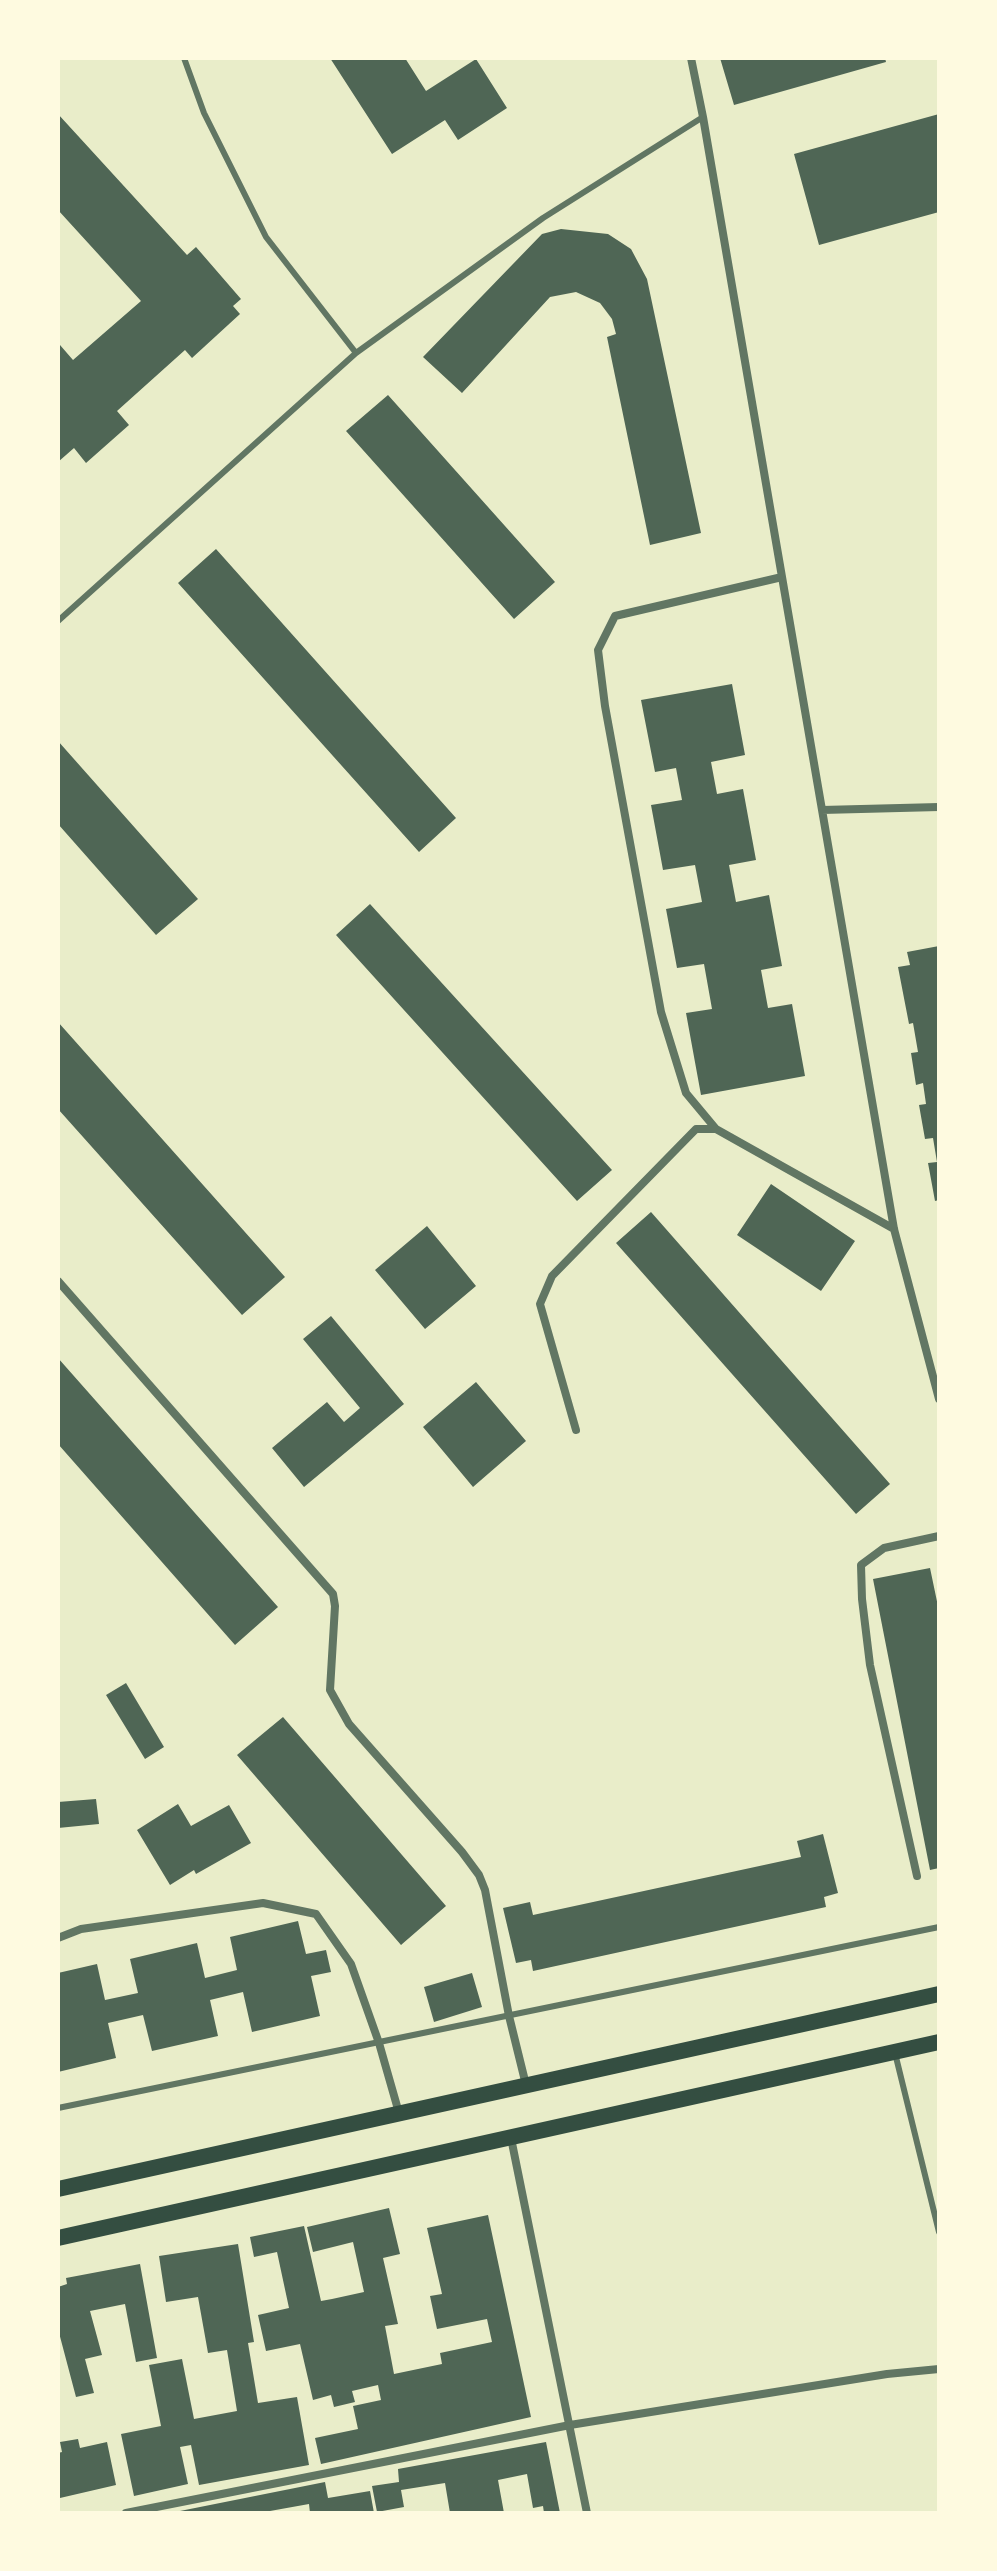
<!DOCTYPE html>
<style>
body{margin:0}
#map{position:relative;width:997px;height:2571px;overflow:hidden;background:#e9edc9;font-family:"Open Sans",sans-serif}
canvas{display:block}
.frame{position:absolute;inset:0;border:60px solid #fefae0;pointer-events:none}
</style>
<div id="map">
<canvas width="997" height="2571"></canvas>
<div class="frame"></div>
</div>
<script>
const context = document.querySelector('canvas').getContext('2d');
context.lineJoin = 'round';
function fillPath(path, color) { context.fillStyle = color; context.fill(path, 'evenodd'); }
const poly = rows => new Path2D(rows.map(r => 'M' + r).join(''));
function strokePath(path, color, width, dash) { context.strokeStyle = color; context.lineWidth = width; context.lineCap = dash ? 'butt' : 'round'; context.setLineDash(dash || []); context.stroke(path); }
fillPath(poly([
 [330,58,405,58,426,91,476,59,507,108,458,140,445,120,392,154],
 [720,58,885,58,886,62,734,105],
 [58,114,187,255,196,247,241,299,233,306,240,314,192,358,185,350,117,411,129,425,86,463,74,448,58,462,58,346,60,345,73,360,141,301,58,210],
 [939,114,939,212,819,245,794,154],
 [561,229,608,234,631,249,647,279,701,533,650,545,607,337,616,334,612,319,600,303,576,292,550,297,462,393,423,357,542,234],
 [388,395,555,582,514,619,346,431],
 [216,549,456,818,419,852,178,583],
 [732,684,745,755,711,762,717,794,743,789,756,860,729,865,736,902,769,895,782,966,761,970,768,1008,792,1004,805,1076,701,1095,686,1013,712,1009,704,964,677,968,666,909,702,902,695,865,663,870,651,805,682,800,676,768,655,772,641,700],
 [58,741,198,899,156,935,58,824],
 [370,904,612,1170,577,1201,336,935],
 [939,946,939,1200,935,1201,928,1163,937,1162,933,1138,925,1139,919,1105,926,1104,923,1083,916,1085,911,1053,918,1052,913,1023,909,1024,898,967,910,965,907,952],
 [58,1022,285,1277,242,1315,58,1109],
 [771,1184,855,1241,821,1291,737,1235],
 [651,1212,890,1484,856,1514,616,1243],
 [427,1226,476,1286,425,1329,375,1270],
 [331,1316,404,1404,304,1487,272,1448,327,1402,344,1422,360,1408,303,1339],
 [58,1358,278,1607,235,1645,58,1444],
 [476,1382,526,1441,473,1487,423,1427],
 [930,1568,939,1611,939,1868,930,1870,873,1579],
 [126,1683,164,1747,145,1759,106,1695],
 [283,1717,446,1906,401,1945,237,1755],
 [96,1799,99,1824,58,1828,58,1802],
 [178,1804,191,1826,229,1805,251,1843,196,1874,194,1870,170,1885,137,1830],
 [823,1834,838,1893,824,1897,826,1907,533,1971,531,1960,516,1963,503,1908,530,1902,533,1915,801,1857,797,1841],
 [298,1921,306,1954,326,1950,331,1972,311,1976,320,2016,252,2032,243,1992,210,2000,218,2036,152,2051,143,2015,108,2023,116,2058,58,2072,58,1973,97,1964,105,2000,138,1993,130,1959,197,1943,205,1978,237,1970,230,1937],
 [472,1973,482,2007,434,2022,424,1987],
 [389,2208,400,2254,383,2258,398,2324,385,2326,394,2374,442,2364,440,2353,492,2342,487,2319,437,2329,430,2296,442,2294,427,2228,488,2215,531,2417,321,2464,315,2438,358,2429,353,2406,381,2400,378,2385,352,2391,355,2402,334,2407,331,2395,313,2400,300,2344,266,2351,258,2315,289,2308,277,2252,254,2257,250,2237,304,2226,321,2301,332,2299,364,2292,353,2242,313,2252,307,2227],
 [238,2244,254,2342,248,2343,258,2403,297,2397,309,2465,199,2485,191,2445,180,2447,188,2484,134,2496,121,2434,161,2426,149,2365,182,2359,194,2419,237,2411,227,2350,208,2353,198,2297,166,2302,159,2256],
 [140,2264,157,2358,136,2362,125,2304,90,2311,102,2355,85,2359,94,2393,76,2397,58,2329,58,2287,67,2284,66,2278],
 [78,2439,80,2448,107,2442,116,2485,60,2498,58,2453,62,2452,60,2442],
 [546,2442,560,2513,544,2513,543,2506,533,2508,527,2474,498,2480,504,2513,450,2513,445,2483,401,2490,404,2507,377,2512,372,2486,399,2482,398,2469],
 [325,2482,328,2498,370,2491,374,2513,310,2513,309,2504,270,2511,271,2513,170,2513]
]), '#4f6655');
strokePath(poly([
 [184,58,204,113,266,237,356,353],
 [58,621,356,353,543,218,703,117],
 [895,2053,939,2232],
 [58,2108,939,1927]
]), '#617663', 6);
strokePath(poly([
 [691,58,703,117,894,1229,939,1399],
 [822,810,939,807],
 [716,1129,686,1093,661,1012,605,706,598,650,615,616,782,577],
 [58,1281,333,1594,335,1606,330,1690,349,1724,462,1852,479,1875,485,1890,509,2016,526,2085],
 [576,1430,540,1304,552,1276,696,1129,716,1129,894,1229],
 [917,1876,870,1665,862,1599,861,1565,884,1548,939,1536],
 [58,1938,81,1929,263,1903,316,1914,351,1964,379,2043,399,2113],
 [511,2138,587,2513],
 [126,2513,570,2425,887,2374,939,2369]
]), '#617663', 8);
strokePath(poly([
 [58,2189,939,1994],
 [58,2238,939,2042]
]), '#344e41', 16);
</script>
